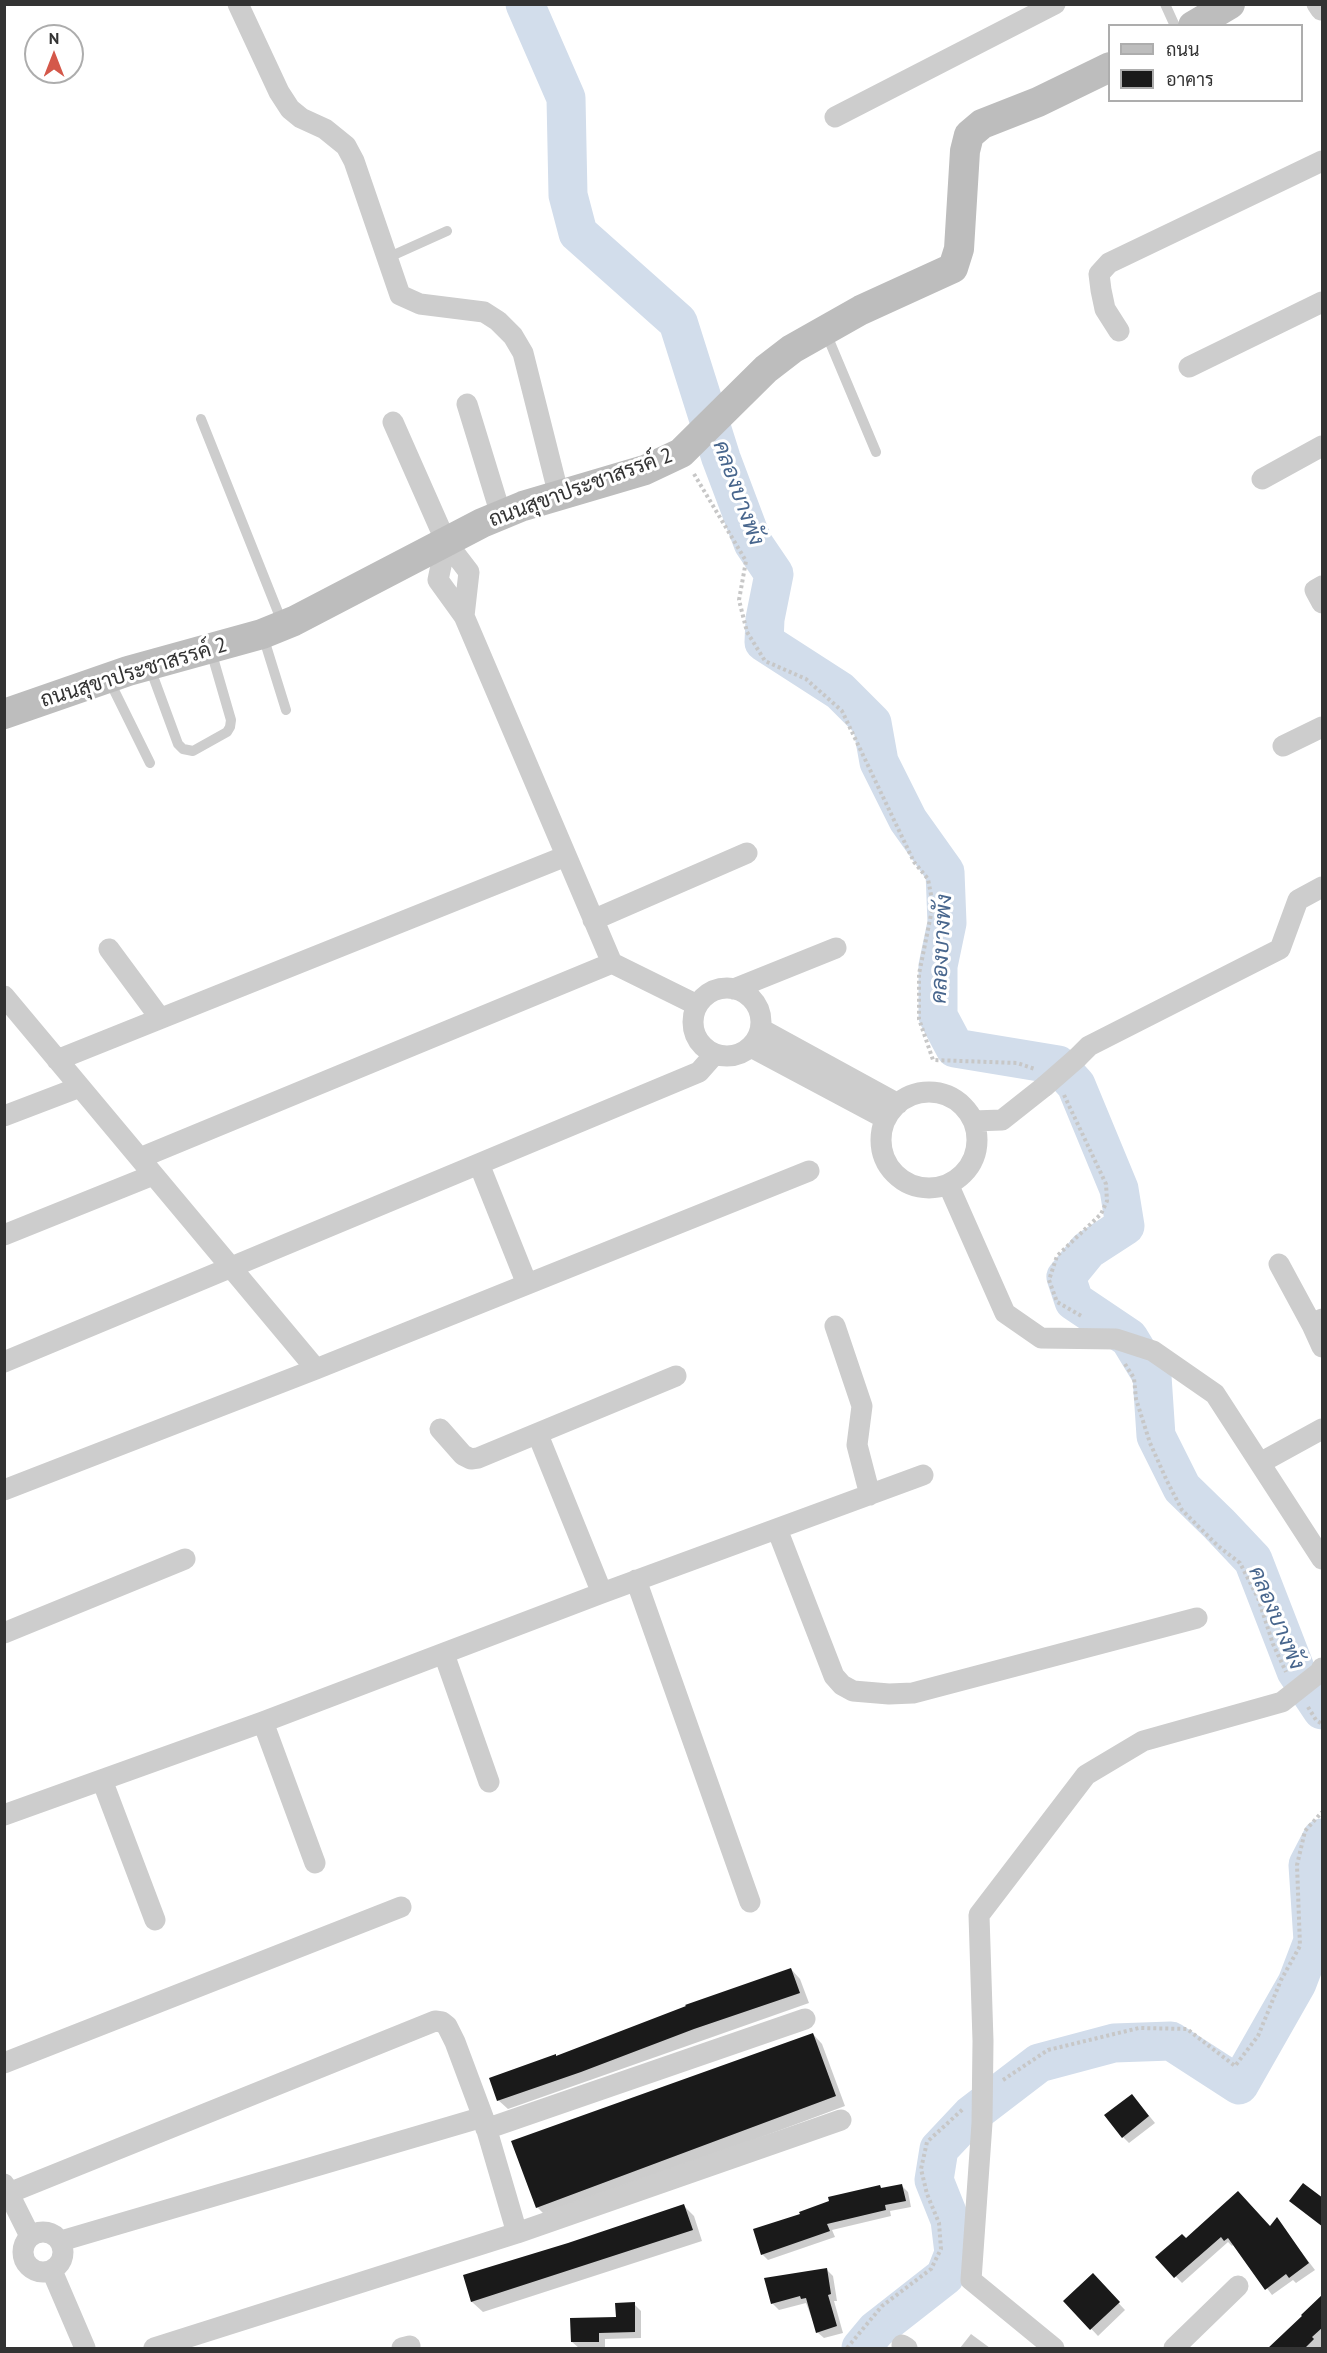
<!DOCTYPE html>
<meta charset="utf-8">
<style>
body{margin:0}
#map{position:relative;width:1327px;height:2353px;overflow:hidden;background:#fff;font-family:"PT Sans",Sarabun,sans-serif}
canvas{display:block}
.frame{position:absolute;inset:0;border:6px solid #333;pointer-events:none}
.legend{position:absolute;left:1108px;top:24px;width:195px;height:78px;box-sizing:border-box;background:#fff;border:2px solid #adadad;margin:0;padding:8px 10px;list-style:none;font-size:18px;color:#333}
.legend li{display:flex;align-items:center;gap:12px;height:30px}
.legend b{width:30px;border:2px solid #adadad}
.north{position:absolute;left:24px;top:24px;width:60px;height:60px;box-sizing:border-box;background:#fff;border:2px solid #adadad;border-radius:50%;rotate:0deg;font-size:16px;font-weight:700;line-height:24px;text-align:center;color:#333}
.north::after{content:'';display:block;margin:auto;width:21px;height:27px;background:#d4584a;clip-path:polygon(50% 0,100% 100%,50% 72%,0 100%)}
</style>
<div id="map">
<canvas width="1327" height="2353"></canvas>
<div class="frame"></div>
<ul class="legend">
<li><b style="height:8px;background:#bdbdbd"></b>ถนน</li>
<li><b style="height:16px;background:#1a1a1a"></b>อาคาร</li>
</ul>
<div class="north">N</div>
</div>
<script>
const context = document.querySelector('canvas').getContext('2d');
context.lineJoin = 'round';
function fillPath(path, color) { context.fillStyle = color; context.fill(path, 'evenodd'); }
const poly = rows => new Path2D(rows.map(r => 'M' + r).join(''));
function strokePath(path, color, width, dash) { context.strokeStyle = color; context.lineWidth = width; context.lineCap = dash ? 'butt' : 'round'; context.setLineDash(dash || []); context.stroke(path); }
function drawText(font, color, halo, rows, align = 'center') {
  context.font = font + ' "PT Sans",Sarabun,sans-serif'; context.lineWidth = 6; context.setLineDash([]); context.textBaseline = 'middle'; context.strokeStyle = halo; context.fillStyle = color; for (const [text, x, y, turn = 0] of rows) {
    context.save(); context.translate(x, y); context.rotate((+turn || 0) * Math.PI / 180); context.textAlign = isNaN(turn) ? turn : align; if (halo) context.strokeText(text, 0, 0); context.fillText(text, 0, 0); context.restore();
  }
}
fillPath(poly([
 [791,1969,800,1979,809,2003,508,2109,498,2100,556,2057],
 [813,2034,822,2044,845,2106,547,2217,537,2207],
 [1138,2102,1155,2123,1129,2143,1123,2137],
 [901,2185,908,2192,911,2207,890,2211,891,2216,832,2230,835,2237,768,2260,762,2254],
 [684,2206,694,2216,702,2241,483,2312,472,2302,465,2276,568,2245],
 [1277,2220,1315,2270,1296,2283,1293,2280,1272,2295,1234,2244,1232,2246,1228,2242,1182,2283,1157,2257,1186,2240,1270,2228],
 [827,2270,833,2276,837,2301,834,2301,843,2333,824,2338,817,2332,806,2303,779,2310,772,2303],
 [1093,2276,1125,2310,1098,2336,1065,2301],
 [1322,2296,1322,2348,1269,2348],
 [634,2304,641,2311,641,2338,605,2339,605,2348,579,2348,572,2342,617,2318],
 [971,2334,990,2348,960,2348]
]), '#0003');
strokePath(poly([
 [525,4,566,98,568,195,578,233,678,322,721,458,753,543,774,574,765,619,764,642,840,691,872,723,879,762,908,820,945,872,947,923,938,966,938,1016,955,1048,1058,1065,1076,1085,1119,1189,1125,1226,1088,1250,1066,1277,1074,1301,1129,1338,1152,1376,1156,1436,1182,1488,1219,1524,1253,1560,1296,1671,1322,1710],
 [861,2348,876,2330,945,2276,954,2253,950,2220,934,2180,939,2149,971,2115,1039,2063,1114,2043,1171,2041,1239,2085,1297,1983,1313,1941,1308,1865,1322,1838]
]), '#d2ddeb', 39);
fillPath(poly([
 [791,1968,800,1993,694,2029,581,2072,497,2101,489,2078,556,2054,556,2056,686,2006,685,2005],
 [813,2033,836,2096,536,2208,511,2141],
 [1132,2094,1149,2116,1122,2138,1104,2115],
 [1303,2183,1323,2198,1323,2227,1289,2201],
 [902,2184,906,2201,885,2205,886,2210,827,2224,830,2231,761,2255,753,2229,800,2214,799,2212,829,2201,828,2197,880,2185,881,2188],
 [1238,2191,1270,2226,1277,2217,1309,2263,1289,2278,1286,2274,1265,2290,1228,2238,1224,2241,1221,2237,1174,2278,1155,2257,1182,2234,1186,2238],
 [684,2204,693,2230,471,2302,463,2275,568,2243],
 [827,2268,831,2294,828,2295,837,2326,816,2333,806,2298,801,2299,800,2296,771,2304,764,2278],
 [1093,2273,1120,2302,1090,2330,1063,2301],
 [1323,2294,1323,2327,1312,2337,1314,2339,1304,2349,1267,2349,1302,2316,1301,2315],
 [635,2302,635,2332,599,2333,599,2342,571,2342,570,2318,616,2317,615,2303]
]), '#1a1a1a');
strokePath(poly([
 [694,474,746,561,739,600,747,632,765,661,806,679,842,711,914,862,928,879,933,905,919,974,919,1019,933,1060,1017,1063,1035,1069],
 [1064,1095,1106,1184,1107,1201,1101,1214,1057,1256,1049,1280,1057,1302,1083,1317],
 [1125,1364,1134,1378,1136,1399,1150,1443,1167,1481,1182,1510,1218,1546,1240,1563,1258,1598,1273,1644,1286,1672],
 [1308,1707,1316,1720,1322,1724],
 [1003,2080,1048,2050,1139,2028,1187,2029,1235,2066,1258,2036,1281,1980,1300,1946,1297,1865,1305,1831,1322,1812],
 [847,2348,882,2306,931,2269,941,2249,939,2223,927,2194,921,2169,927,2142,963,2109]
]), '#c7c7c7', 4, [3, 3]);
strokePath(poly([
 [1165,4,1175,26],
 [387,258,447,231],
 [826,333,876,452],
 [201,419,282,622],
 [263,636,286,710],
 [150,668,178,744,183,749,193,751,227,732,230,727,231,720,211,651],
 [109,680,150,763]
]), '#cdcdcd', 10);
strokePath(poly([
 [238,4,279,92,290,109,301,118,325,129,346,146,354,161,400,295,420,304,484,312,498,321,513,336,523,353,559,496],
 [1317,4,1321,10],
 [835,117,1055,4],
 [1119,331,1105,309,1101,290,1099,274,1109,263,1322,161],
 [1189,367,1322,302],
 [467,404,501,515],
 [393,422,446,542,469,572,464,616],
 [1262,479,1322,446],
 [446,542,438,580,464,616,612,963,697,1005],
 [1322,586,1315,590,1322,603],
 [1283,746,1322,727],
 [593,920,747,853],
 [109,949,160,1018],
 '693 1022a34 34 0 1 1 68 0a34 34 0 1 1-68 0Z',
 [734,989,836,948],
 [4,996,316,1369],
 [761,1029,898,1104],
 [751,1047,886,1119],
 [1077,1058,1089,1046,1280,949,1298,900,1322,887],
 [57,1060,566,856],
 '881 1140a48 48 0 1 1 96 0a48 48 0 1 1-96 0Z',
 [4,1116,80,1087],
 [973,1121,1002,1120,1045,1086],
 [140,1158,612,963],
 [479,1164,527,1284],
 [948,1184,1005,1313,1041,1338,1116,1339,1153,1351,1215,1394,1322,1559],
 [4,1235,153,1175],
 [1279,1264,1312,1325],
 [1322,1319,1312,1325,1322,1347],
 [835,1326,862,1406,857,1445,870,1495],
 [4,1362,699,1072,714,1055],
 [440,1429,463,1455,471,1459,478,1458,676,1376],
 [538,1435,602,1593],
 [1260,1463,1322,1429],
 [4,1490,316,1369,809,1171],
 [777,1529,834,1676,842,1685,853,1691,889,1694,913,1693,1197,1618],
 [636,1580,750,1902],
 [4,1633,185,1559],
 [444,1654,489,1782],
 [263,1722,315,1863],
 [102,1780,155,1920],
 [4,1815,263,1722,602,1593,923,1475],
 [4,2063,401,1907],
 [486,2129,805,2019],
 [4,2184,30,2236],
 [9,2193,435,2021,442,2022,447,2026,455,2042,483,2117,517,2233],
 '23 2252a20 20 0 1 1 40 0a20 20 0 1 1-40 0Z',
 [61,2241,483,2117],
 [52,2271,85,2348],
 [902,2345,907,2348],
 [154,2348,517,2233,841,2120],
 [402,2348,410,2346],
 [1054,2348,971,2280,982,2123,983,2041,979,1915,1086,1775,1143,1741,1282,1702,1320,1672,1322,1668],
 [1174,2348,1238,2286]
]), '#cdcdcd', 21);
strokePath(poly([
 [1193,26,1230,4],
 [4,714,128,671,262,634,294,621,482,523,523,506,645,470,681,453,766,369,792,349,861,310,953,268,959,249,965,151,969,135,982,124,1038,102,1110,67]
]), '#bdbdbd', 30);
strokePath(poly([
 [1045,1086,1077,1058]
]), '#cdcdcd', 21);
drawText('21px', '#333', '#fff', [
 ["ถนนสุขาประชาสรรค์ 2",581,488,-20],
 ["ถนนสุขาประชาสรรค์ 2",134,673,-17]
]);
drawText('italic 22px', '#48668d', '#fff', [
 ["คลองบางพัง",738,493,70],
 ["คลองบางพัง",942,949,-87],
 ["คลองบางพัง",1276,1618,67]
]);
</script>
